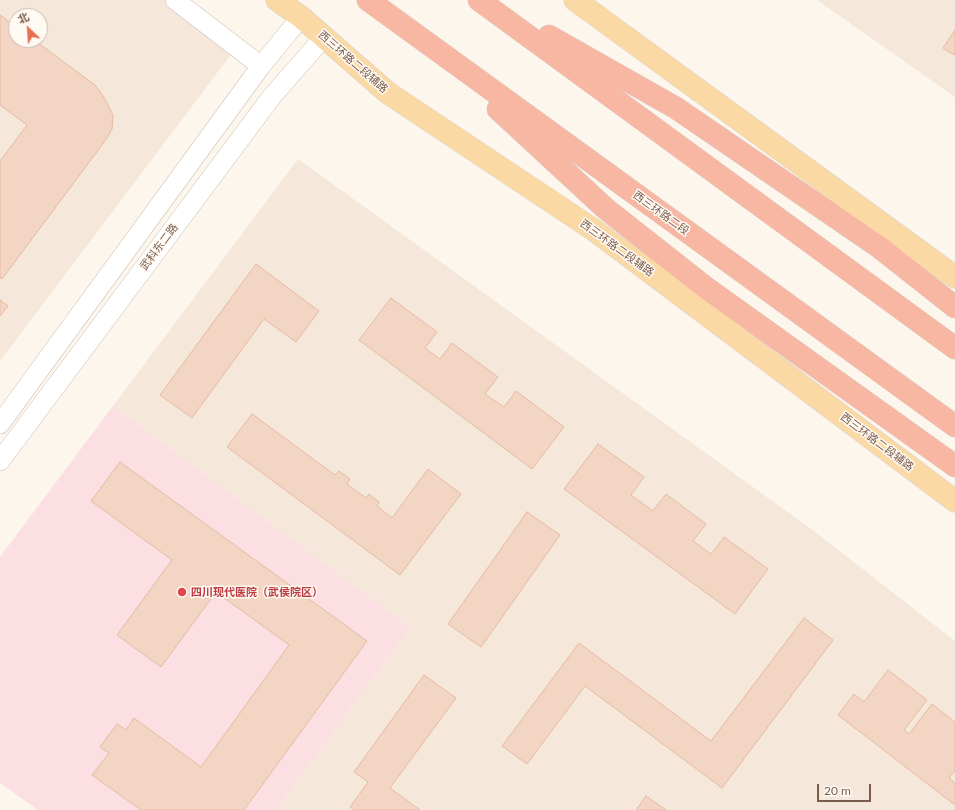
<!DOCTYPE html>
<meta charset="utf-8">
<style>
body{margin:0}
#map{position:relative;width:955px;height:810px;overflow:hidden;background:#fdf6ec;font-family:Lato,"Noto Sans SC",sans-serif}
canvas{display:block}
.north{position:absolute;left:8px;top:8px;width:40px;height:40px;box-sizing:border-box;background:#fffaf3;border:1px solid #cabbb1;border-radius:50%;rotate:335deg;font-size:11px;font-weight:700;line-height:16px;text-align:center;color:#7a5c4d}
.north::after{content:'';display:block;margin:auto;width:14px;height:18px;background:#e76f51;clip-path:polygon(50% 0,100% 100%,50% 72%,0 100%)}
.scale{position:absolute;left:817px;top:784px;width:54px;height:18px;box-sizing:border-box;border:2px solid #7a5c4d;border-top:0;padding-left:5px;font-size:12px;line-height:14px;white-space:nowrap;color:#7a5c4d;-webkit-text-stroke:3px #fffaf3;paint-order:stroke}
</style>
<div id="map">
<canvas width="955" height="810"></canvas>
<div class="north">北</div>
<div class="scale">20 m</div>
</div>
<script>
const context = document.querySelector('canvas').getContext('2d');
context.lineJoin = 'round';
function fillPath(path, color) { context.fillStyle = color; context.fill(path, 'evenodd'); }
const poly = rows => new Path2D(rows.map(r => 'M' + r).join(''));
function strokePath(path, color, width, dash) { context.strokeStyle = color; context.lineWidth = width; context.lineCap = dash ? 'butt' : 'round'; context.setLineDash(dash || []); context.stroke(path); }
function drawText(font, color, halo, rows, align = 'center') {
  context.font = font + ' Lato,"Noto Sans SC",sans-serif'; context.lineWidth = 3; context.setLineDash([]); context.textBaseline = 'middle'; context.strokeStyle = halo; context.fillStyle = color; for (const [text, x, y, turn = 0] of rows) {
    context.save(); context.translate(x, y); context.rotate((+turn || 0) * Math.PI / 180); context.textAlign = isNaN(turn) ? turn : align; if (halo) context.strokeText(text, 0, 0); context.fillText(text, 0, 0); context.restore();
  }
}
fillPath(poly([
 [0,0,181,0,239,44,0,361],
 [16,16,40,16,40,40,16,40],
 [817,0,955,0,955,97],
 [298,159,814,531,955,641,955,810,276,810,410,627,113,406]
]), '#f5e8da');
fillPath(poly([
 [113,406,410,627,276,810,38,810,0,783,0,557]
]), '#fbdfe3');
const building = poly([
 [0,15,16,27,16,40,34,40,95,85,105,99,113,115,112,129,105,141,2,279,0,278,0,161,27,125,0,105,0,15],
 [955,30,955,53,954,55,943,48,955,30],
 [256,264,319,311,296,342,264,319,192,418,160,395,256,264],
 [391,298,437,332,425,348,440,359,452,343,498,377,485,394,504,407,516,391,564,427,532,469,359,340,391,298],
 [0,300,8,306,0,316,0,300],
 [252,414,335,475,339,471,350,479,347,484,366,498,369,494,379,502,377,506,392,518,428,469,461,494,400,575,227,447,252,414],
 [598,444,644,477,631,495,653,511,666,494,706,524,693,541,711,554,724,537,768,569,735,614,564,489,598,444],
 [120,462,367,641,244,810,141,810,92,775,109,753,100,747,117,724,126,730,134,718,201,767,289,645,216,592,161,667,117,635,172,560,91,501,120,462],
 [527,512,560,535,481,647,448,624,527,512],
 [804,618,833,640,722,788,585,686,527,764,502,746,579,643,711,741,804,618],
 [888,670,927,700,904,730,909,734,932,704,955,722,955,771,949,778,955,783,955,805,838,715,854,694,864,702,888,670],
 [424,675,456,698,390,788,420,810,354,810,350,807,368,782,354,772,424,675],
 [646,796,666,810,636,810,646,796]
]);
fillPath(building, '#f3d5c3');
strokePath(building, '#e6bba3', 1);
const minor = poly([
 [175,0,261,66],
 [0,424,261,66,301,17],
 [0,461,273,95,324,37]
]);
const major = poly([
 [277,0,301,17,388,93,594,230,955,501],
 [575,0,955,277]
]);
const highway = poly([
 [368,0,955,426],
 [479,0,955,348],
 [549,36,676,108,879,247,955,307],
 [498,109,606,209,705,287,955,466]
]);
strokePath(minor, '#d1beb0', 20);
strokePath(major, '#dad1cd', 23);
strokePath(highway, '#dad1cd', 23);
strokePath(minor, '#fff', 19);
strokePath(major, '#fbd9a5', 22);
strokePath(highway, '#f7b7a3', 22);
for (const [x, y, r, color] of [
 [182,592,5,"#e0444e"]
]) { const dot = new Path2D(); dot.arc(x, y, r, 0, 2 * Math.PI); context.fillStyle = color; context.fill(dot); strokePath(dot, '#fffaf3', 1.5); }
drawText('11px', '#7a5c4d', '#fffaf3', [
 ["西三环路二段辅路",353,62,41],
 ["西三环路二段",661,213,36],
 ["武科东二路",159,247,-53],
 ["西三环路二段辅路",617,248,36],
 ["西三环路二段辅路",877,442,37]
]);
drawText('bold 11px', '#be3a42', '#fffaf3', [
 ["四川现代医院（武侯院区）",191,592]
], 'left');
</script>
